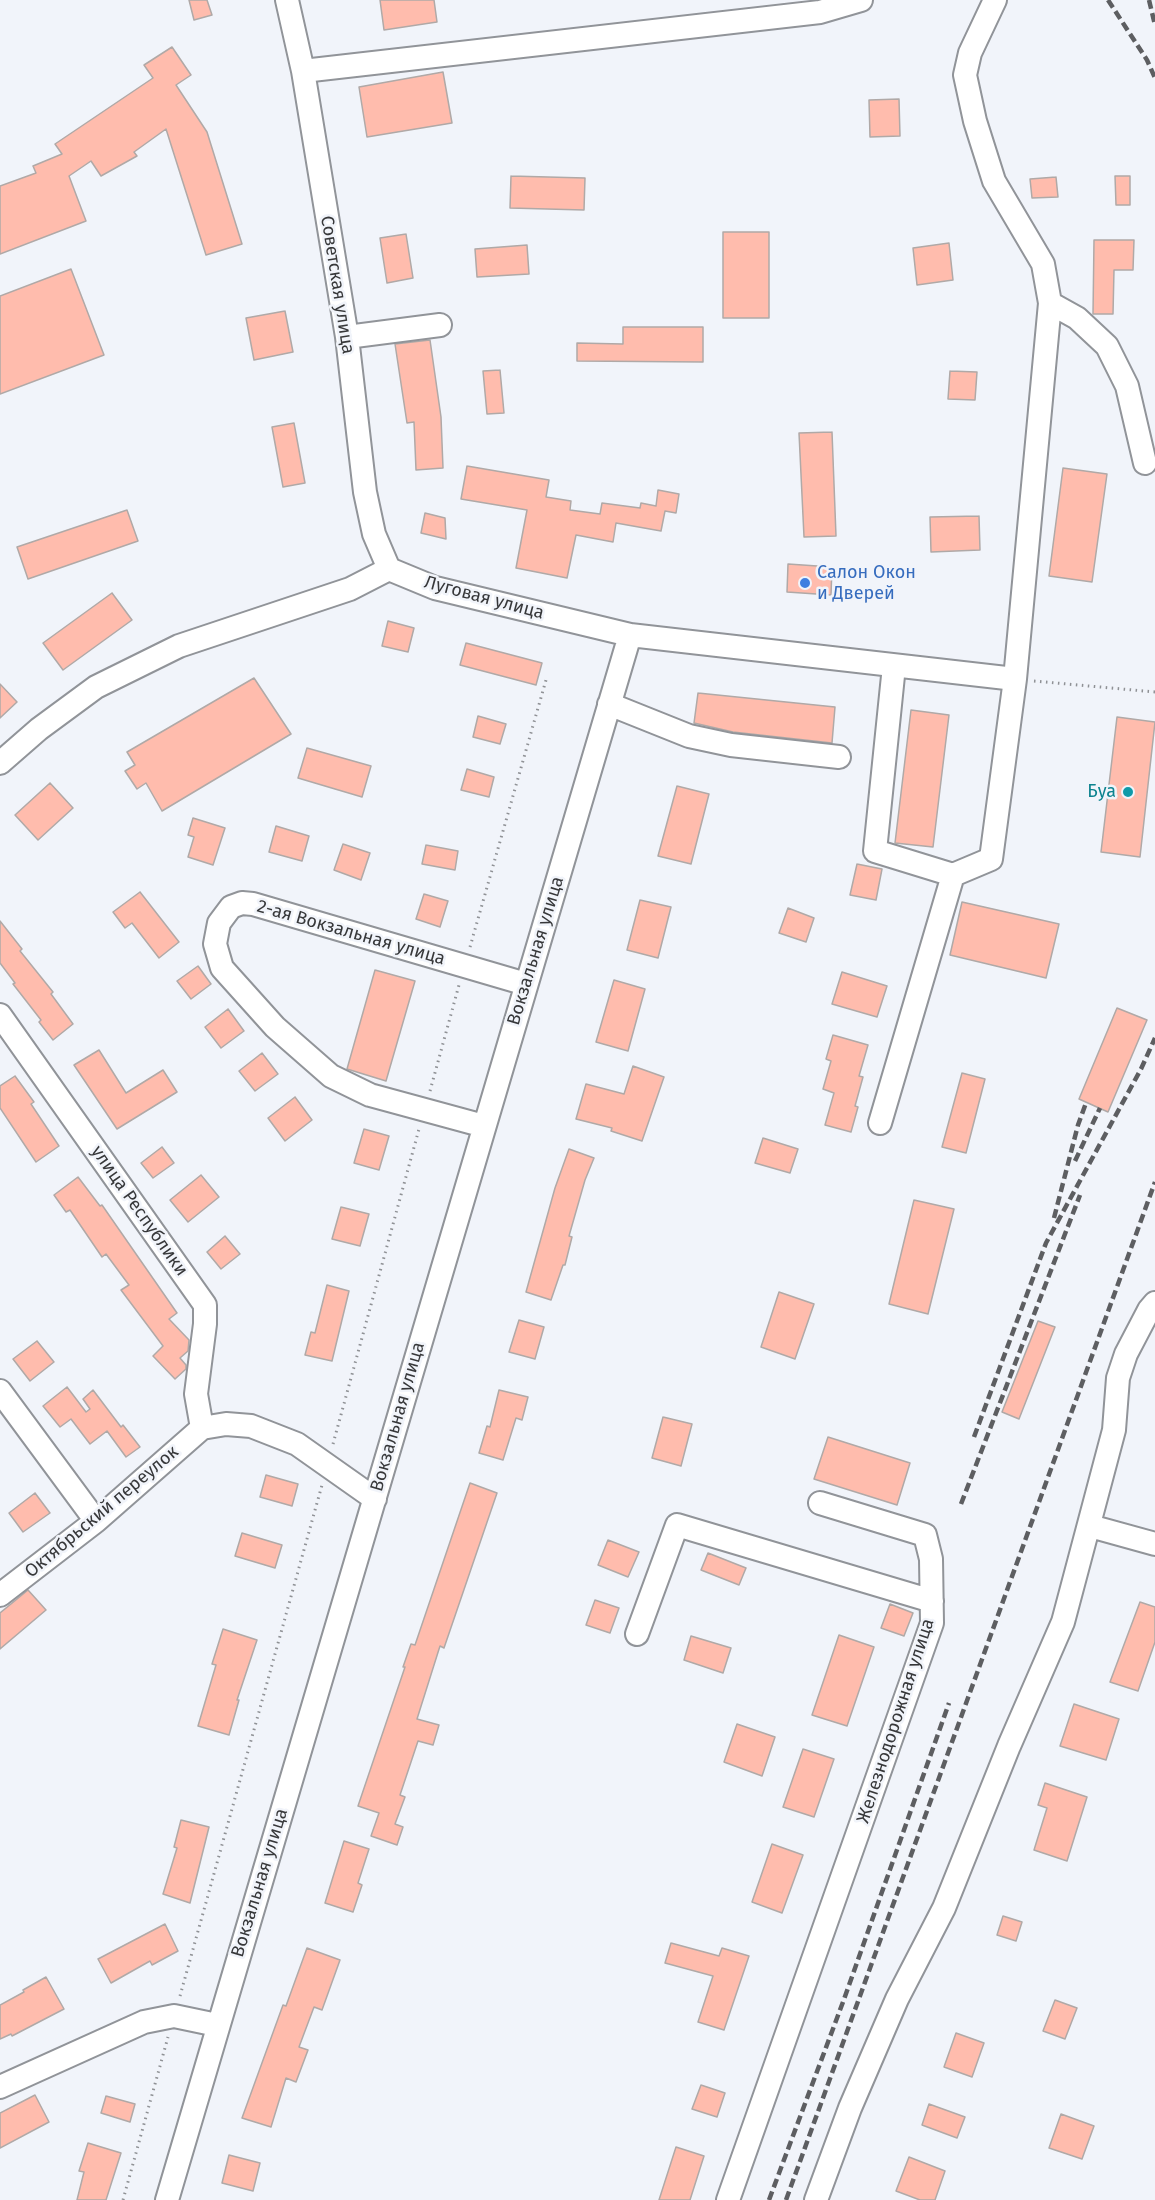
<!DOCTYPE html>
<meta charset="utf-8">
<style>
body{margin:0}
canvas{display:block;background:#f1f4fa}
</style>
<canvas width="1155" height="2200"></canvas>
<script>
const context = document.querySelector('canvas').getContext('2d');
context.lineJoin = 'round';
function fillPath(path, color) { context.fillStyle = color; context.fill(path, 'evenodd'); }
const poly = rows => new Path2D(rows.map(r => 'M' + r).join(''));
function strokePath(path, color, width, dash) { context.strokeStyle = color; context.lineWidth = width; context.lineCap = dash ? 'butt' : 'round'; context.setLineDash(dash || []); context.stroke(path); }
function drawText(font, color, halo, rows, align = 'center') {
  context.font = font + ' "Fira Sans",sans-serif'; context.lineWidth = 5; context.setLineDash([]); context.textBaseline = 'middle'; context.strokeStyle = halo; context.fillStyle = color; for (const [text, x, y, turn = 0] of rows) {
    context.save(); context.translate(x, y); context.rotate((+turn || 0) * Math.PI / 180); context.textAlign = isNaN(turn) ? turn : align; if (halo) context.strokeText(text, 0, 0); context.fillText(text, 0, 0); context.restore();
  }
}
const building = poly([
 [189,0,207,0,212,15,194,20,189,0],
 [380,0,434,0,437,22,384,30,380,0],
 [172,47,191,75,176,85,207,132,242,244,206,255,166,129,134,152,137,156,101,176,91,161,69,176,86,221,0,254,0,186,36,173,33,166,62,154,55,144,153,78,144,65,172,47],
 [443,72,452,123,367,137,359,87,443,72],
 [899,99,900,136,870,137,869,100,899,99],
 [511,176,585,178,584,210,510,208,511,176],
 [1115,176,1130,176,1130,205,1116,205,1115,176],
 [1056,177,1058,197,1032,198,1030,179,1056,177],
 [723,232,769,232,769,318,723,318,723,232],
 [406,234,413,278,387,283,380,238,406,234],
 [1094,240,1134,240,1133,270,1114,270,1113,314,1093,314,1094,240],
 [949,243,953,280,917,285,913,248,949,243],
 [527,245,529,274,477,277,475,249,527,245],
 [71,269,104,355,0,394,0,296,71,269],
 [285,311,293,352,254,360,246,318,285,311],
 [623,327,703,327,703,362,577,361,577,343,623,344,623,327],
 [430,340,441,417,443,468,416,470,414,422,407,423,395,344,430,340],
 [500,370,504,413,487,414,483,371,500,370],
 [950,371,977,372,975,400,948,399,950,371],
 [294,423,305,483,283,487,272,427,294,423],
 [832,432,836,536,804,537,799,433,832,432],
 [467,466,549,480,546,497,571,501,570,510,600,514,602,503,640,508,641,503,656,506,658,490,679,494,676,513,665,511,661,531,616,523,613,542,576,535,567,578,516,568,527,510,461,499,467,466],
 [1063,468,1107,474,1092,582,1049,576,1063,468],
 [127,510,138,541,28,579,17,547,127,510],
 [425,513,445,518,446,539,421,533,425,513],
 [979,516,980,550,931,552,930,517,979,516],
 [788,564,832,567,831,595,787,592,788,564],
 [112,593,132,620,63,670,43,643,112,593],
 [388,621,414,628,408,652,382,646,388,621],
 [466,643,542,663,536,685,460,665,466,643],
 [254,678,291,734,162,811,146,783,137,789,125,771,135,765,127,752,254,678],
 [0,684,17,702,0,718,0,684],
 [698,693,835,707,832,743,733,732,694,723,698,693],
 [911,710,949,715,933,847,895,843,911,710],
 [478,716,506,724,500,744,473,737,478,716],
 [1117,717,1155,722,1140,857,1101,852,1117,717],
 [307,748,371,766,362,797,298,778,307,748],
 [467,769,494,777,489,797,461,790,467,769],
 [50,783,73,808,38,840,15,815,50,783],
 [677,786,709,794,691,864,658,856,677,786],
 [193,818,225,828,213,865,188,857,194,837,188,835,193,818],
 [276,826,309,836,302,861,269,852,276,826],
 [343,844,370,853,361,880,334,870,343,844],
 [426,845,458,851,455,870,422,864,426,845],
 [857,864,882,869,876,900,850,895,857,864],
 [140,892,179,942,159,958,132,923,125,928,113,912,140,892],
 [424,894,448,901,440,927,416,919,424,894],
 [640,900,671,907,658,958,627,950,640,900],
 [962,902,1059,924,1046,978,950,955,962,902],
 [788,908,814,918,806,942,779,933,788,908],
 [0,921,22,949,20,951,53,992,51,994,73,1024,53,1040,39,1022,41,1020,13,984,15,983,0,963,0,921],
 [198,966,211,984,191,999,177,981,198,966],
 [375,970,415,981,386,1081,347,1069,375,970],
 [842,972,887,986,877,1017,832,1004,842,972],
 [614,980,645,989,628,1051,596,1042,614,980],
 [1117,1008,1147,1020,1108,1112,1079,1099,1117,1008],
 [228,1009,244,1031,221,1048,205,1027,228,1009],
 [833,1035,868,1045,859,1076,863,1077,855,1106,858,1107,851,1132,825,1125,834,1093,823,1089,831,1061,826,1059,833,1035],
 [99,1050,126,1093,163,1070,177,1092,117,1129,74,1065,99,1050],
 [262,1053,278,1074,255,1091,239,1071,262,1053],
 [633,1066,664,1077,642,1141,611,1131,612,1128,576,1119,586,1084,624,1094,633,1066],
 [962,1073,985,1079,966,1153,942,1147,962,1073],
 [15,1076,34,1102,31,1104,59,1146,36,1162,0,1108,0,1086,15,1076],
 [295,1097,312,1120,285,1141,268,1118,295,1097],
 [364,1129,389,1136,379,1170,354,1163,364,1129],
 [763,1138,798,1149,790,1173,755,1163,763,1138],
 [162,1147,174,1163,153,1178,141,1163,162,1147],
 [569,1149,594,1158,585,1180,569,1236,572,1237,565,1265,563,1265,551,1300,526,1292,555,1188,569,1149],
 [201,1175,219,1197,188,1222,170,1200,201,1175],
 [78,1177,100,1206,102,1205,177,1313,169,1319,189,1340,188,1351,180,1358,186,1365,186,1369,175,1379,153,1356,163,1346,121,1290,129,1285,106,1254,102,1257,70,1210,66,1212,54,1195,78,1177],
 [914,1200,954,1209,928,1314,889,1304,914,1200],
 [341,1207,369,1214,360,1246,332,1239,341,1207],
 [225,1236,240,1254,221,1269,207,1252,225,1236],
 [327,1285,349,1291,332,1361,305,1355,311,1332,315,1333,327,1285],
 [779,1292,814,1304,795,1359,761,1347,779,1292],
 [519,1320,544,1327,535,1359,509,1352,519,1320],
 [1038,1321,1055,1327,1019,1419,1002,1412,1038,1321],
 [37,1341,54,1362,30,1381,13,1359,37,1341],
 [67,1387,86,1412,90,1409,83,1399,93,1390,121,1427,123,1425,140,1447,126,1457,107,1431,90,1444,71,1419,60,1427,43,1406,67,1387],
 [499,1390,528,1397,522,1420,516,1418,503,1460,479,1453,487,1426,490,1427,499,1390],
 [663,1417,692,1424,681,1466,652,1458,663,1417],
 [828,1437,910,1463,897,1505,814,1479,828,1437],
 [266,1475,298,1484,292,1506,260,1497,266,1475],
 [470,1483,497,1493,444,1648,440,1646,417,1719,439,1725,433,1745,418,1741,400,1795,405,1797,395,1824,403,1827,397,1845,371,1836,379,1813,358,1806,405,1667,403,1667,411,1644,415,1645,470,1483],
 [35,1493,50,1513,23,1532,9,1513,35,1493],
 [242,1533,282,1545,275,1568,235,1556,242,1533],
 [608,1540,639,1552,628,1577,598,1565,608,1540],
 [708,1553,746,1568,739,1585,701,1570,708,1553],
 [28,1590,46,1610,0,1649,0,1613,28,1590],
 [595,1600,619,1608,610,1633,586,1625,595,1600],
 [1140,1602,1155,1607,1155,1642,1138,1691,1110,1682,1140,1602],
 [890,1604,913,1613,904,1636,881,1628,890,1604],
 [223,1629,257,1640,237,1700,239,1700,229,1735,198,1726,216,1665,212,1664,223,1629],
 [839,1635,874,1647,847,1726,812,1715,839,1635],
 [691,1636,731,1648,723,1673,684,1660,691,1636],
 [1074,1704,1119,1719,1106,1760,1060,1746,1074,1704],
 [737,1724,775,1737,762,1776,724,1762,737,1724],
 [803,1749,834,1759,814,1817,783,1807,803,1749],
 [1045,1783,1087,1797,1067,1861,1034,1850,1047,1808,1038,1805,1045,1783],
 [181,1820,209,1827,190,1903,163,1894,177,1848,174,1847,181,1820],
 [344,1841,369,1849,358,1883,362,1885,353,1912,325,1903,344,1841],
 [772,1844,803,1855,782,1913,752,1902,772,1844],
 [1003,1916,1022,1922,1016,1941,997,1935,1003,1916],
 [165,1924,178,1951,152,1965,150,1961,111,1983,98,1959,165,1924],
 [671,1943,719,1956,722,1948,749,1956,724,2030,698,2022,713,1976,665,1963,671,1943],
 [307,1948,340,1960,322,2010,314,2007,299,2047,308,2050,296,2082,286,2078,271,2127,242,2118,283,2005,286,2006,307,1948],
 [46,1977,64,2009,12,2036,11,2034,0,2039,0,2005,24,1992,23,1990,46,1977],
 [1055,2000,1077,2008,1065,2039,1043,2031,1055,2000],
 [956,2033,984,2043,972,2077,944,2067,956,2033],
 [701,2085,725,2093,717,2117,692,2109,701,2085],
 [35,2095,49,2122,0,2148,0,2113,35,2095],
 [106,2096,135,2104,130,2122,101,2113,106,2096],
 [929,2104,965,2117,957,2138,922,2125,929,2104],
 [1061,2114,1094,2126,1082,2159,1049,2148,1061,2114],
 [88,2143,121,2153,106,2200,77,2200,84,2172,79,2171,88,2143],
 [676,2147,704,2156,690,2200,659,2200,676,2147],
 [229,2155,260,2163,253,2191,222,2183,229,2155],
 [909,2157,945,2171,935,2200,920,2200,896,2191,909,2157]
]);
fillPath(building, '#ffbcad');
strokePath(building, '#b0a9a7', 1.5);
const minor = poly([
 [287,0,303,71,347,337,365,492,374,534,389,569],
 [303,71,820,12,861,0],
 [1050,303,1077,318,1107,346,1127,386,1145,463],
 [347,337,440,325],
 [894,666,875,851,953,875],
 [609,704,689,736,731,745,839,757],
 [0,763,39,729,96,687,179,646,350,589,389,569,435,588,630,635,1015,679],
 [0,1015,205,1305,205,1324,196,1394,202,1428],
 [880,1123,953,875,991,859,1015,679,1050,303,1043,264,994,181,975,121,965,75,970,53,995,0],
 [484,1126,370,1095,331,1076,275,1027,222,968,215,944,219,923,231,907,242,903,253,904,526,984],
 [0,1391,96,1521],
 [202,1428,226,1424,251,1426,297,1444,375,1499],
 [1090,1526,1155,1544],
 [0,1595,96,1521,202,1428],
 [637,1634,677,1525,932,1601],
 [0,2087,144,2022,174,2016,217,2025],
 [167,2200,630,635],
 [728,2200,932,1623,931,1559,925,1535,820,1503],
 [816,2200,850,2108,897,1999,944,1908,1009,1746,1063,1622,1114,1430,1118,1378,1126,1354,1149,1310,1155,1303]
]);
strokePath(minor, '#919499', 26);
strokePath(poly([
 [1034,681,1155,692],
 [470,947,546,680],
 [430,1091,459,985],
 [333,1444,419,1129],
 [180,1996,322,1485],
 [123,2200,168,2037]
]), '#8f9195', 3, [1.5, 4.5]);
strokePath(minor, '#fff', 22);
strokePath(poly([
 [1108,0,1147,60,1155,78],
 [1149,0,1155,25],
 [1075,1161,1100,1108],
 [1054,1218,1078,1125,1086,1103],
 [974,1437,1046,1243,1141,1069,1155,1038],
 [961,1504,1080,1195],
 [769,2200,843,2002,949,1703],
 [786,2200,1155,1182]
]), '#5d5e61', 4.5, [9, 4.5]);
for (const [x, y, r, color] of [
 [805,583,6,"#3f7fe0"],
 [1128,792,6,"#0f9aa8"]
]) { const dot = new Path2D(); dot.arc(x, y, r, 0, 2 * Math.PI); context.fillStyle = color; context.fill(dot); strokePath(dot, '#f1f4fa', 2); }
drawText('18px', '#37383a', '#f1f4fa', [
 ["Советская улица",337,285,81],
 ["Луговая улица",484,598,15],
 ["2-ая Вокзальная улица",351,933,16],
 ["Вокзальная улица",536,951,-73],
 ["улица Республики",139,1211,55],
 ["Вокзальная улица",398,1417,-74],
 ["Октябрьский переулок",102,1512,-40],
 ["Железнодорожная улица",896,1721,-72],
 ["Вокзальная улица",260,1883,-73]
]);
drawText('18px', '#366cbe', '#f1f4fa', [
 ["Салон Окон",817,573],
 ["и Дверей",817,594]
], 'left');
drawText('18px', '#0d838f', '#f1f4fa', [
 ["Буа",1116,792]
], 'right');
</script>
